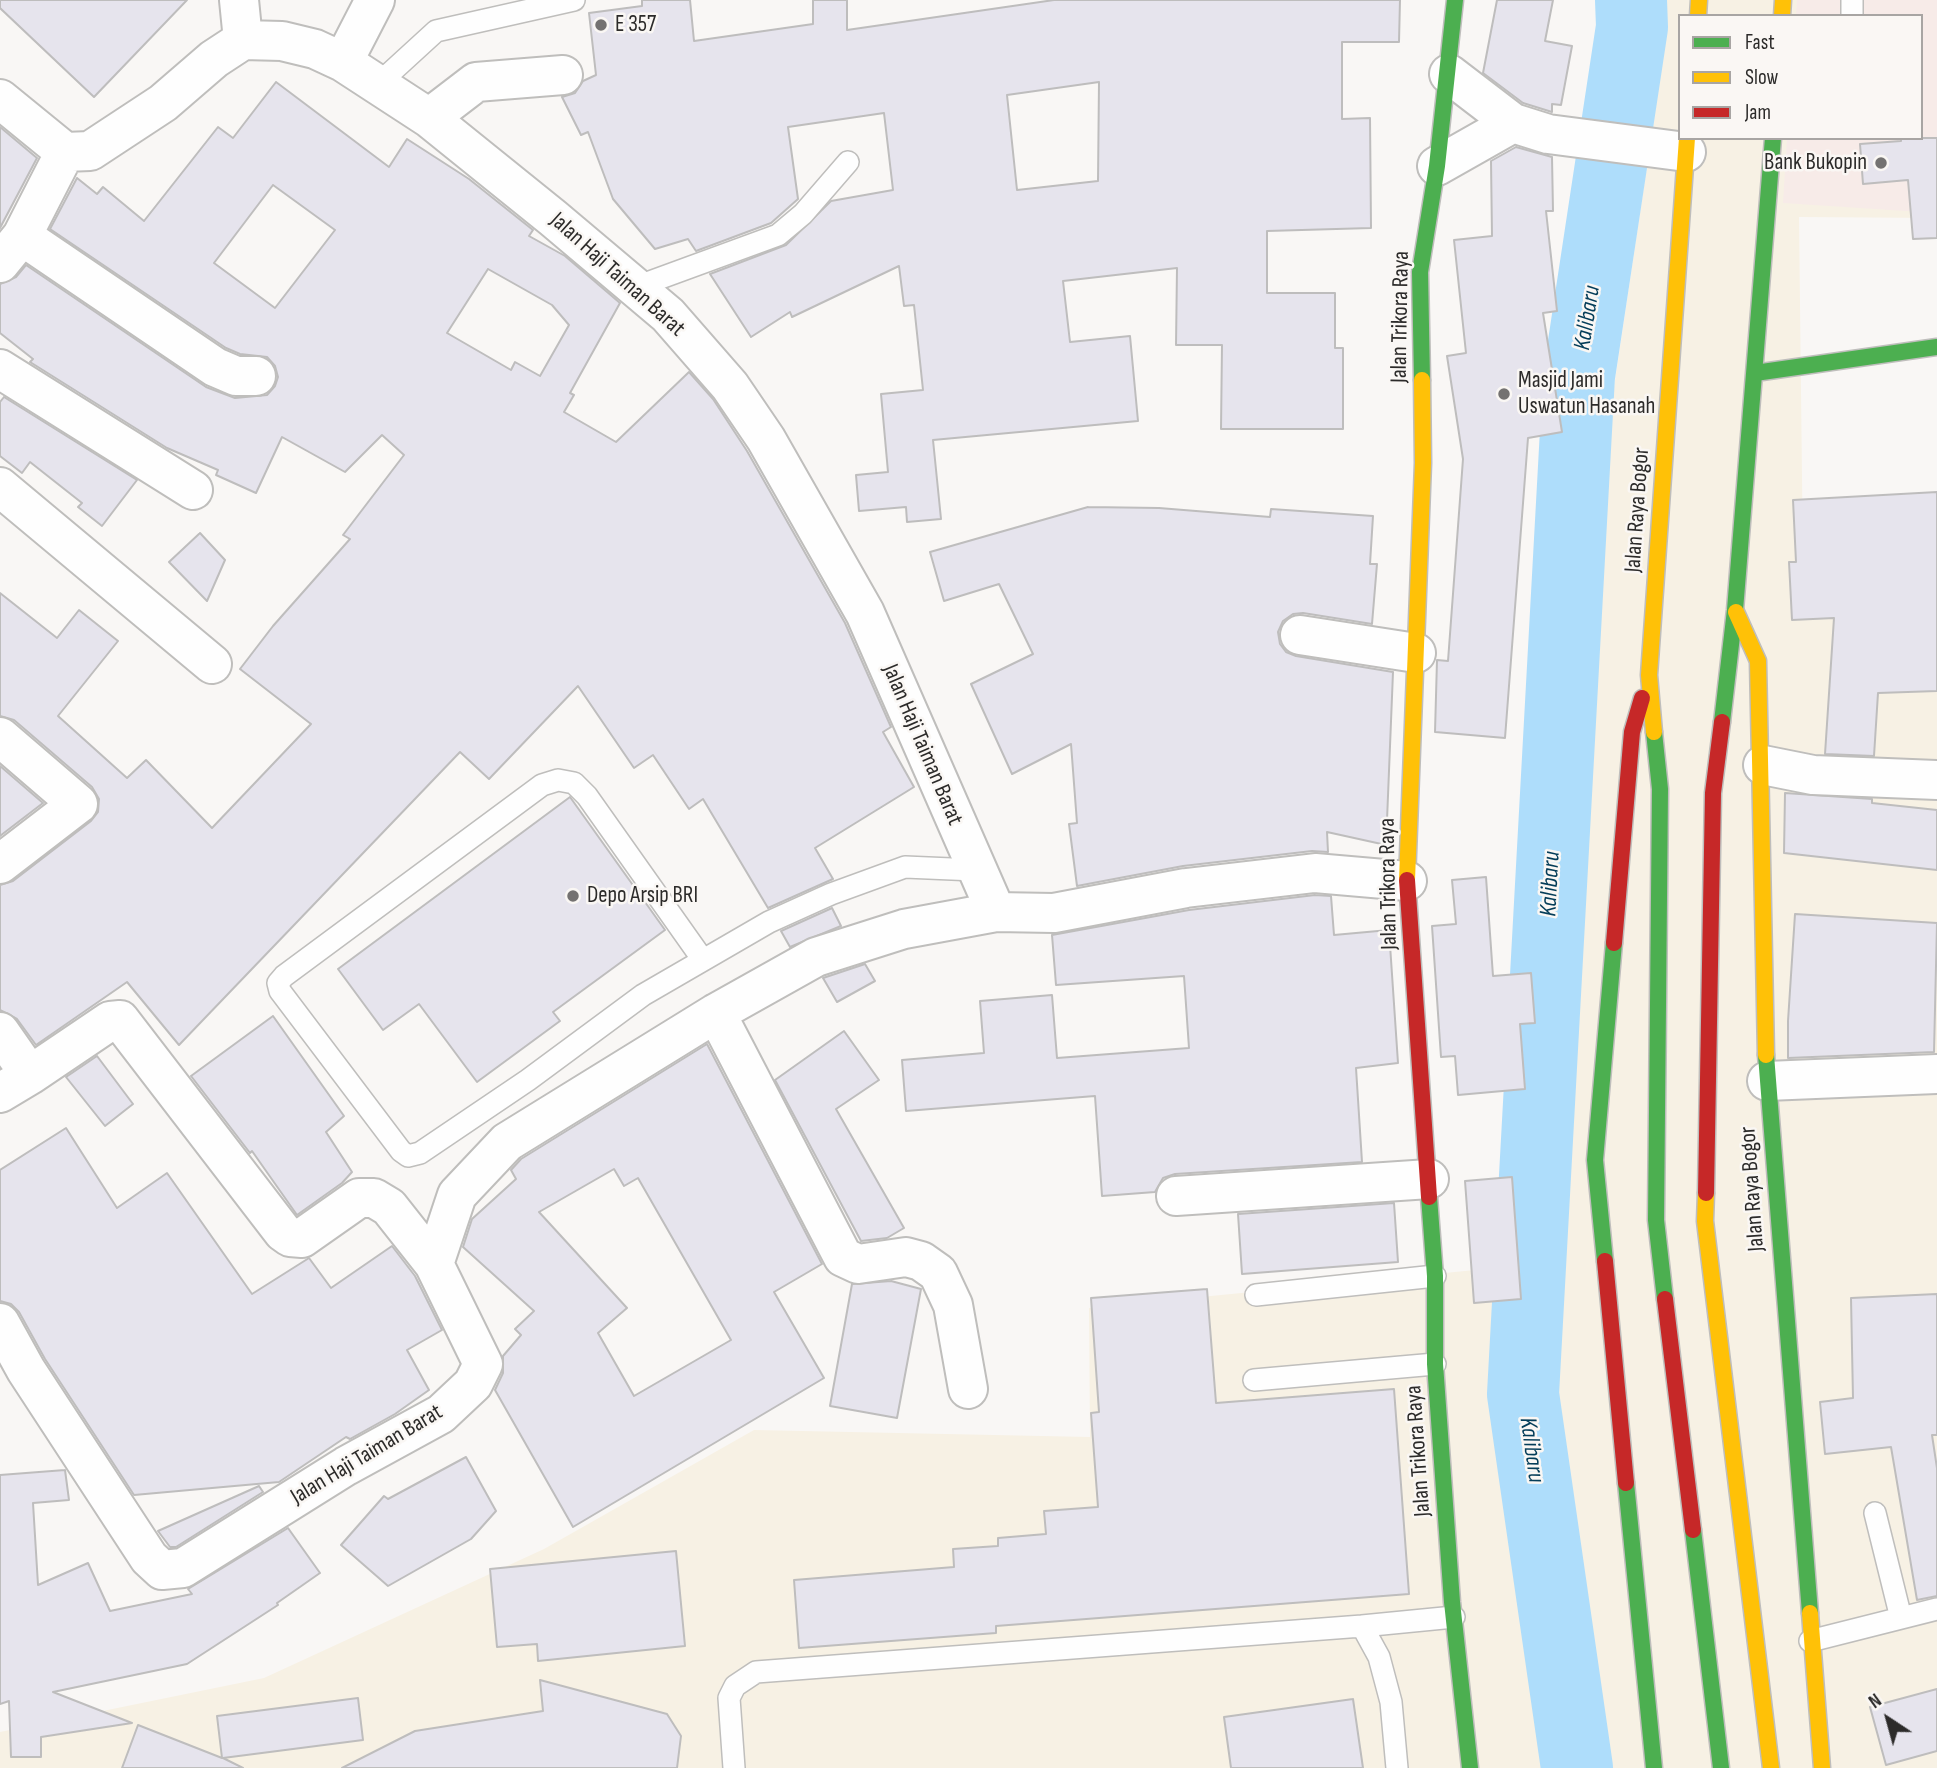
<!DOCTYPE html>
<style>
body{margin:0}
#map{position:relative;width:1937px;height:1768px;overflow:hidden;background:#f9f7f5;font-family:"Sofia Sans Condensed",sans-serif}
canvas{display:block}
.legend{position:absolute;left:1678px;top:14px;width:245px;height:126px;box-sizing:border-box;background:#faf7f4;border:2px solid #a8a5a3;margin:0;padding:9px 12px;list-style:none;font-size:21px;color:#2c2b2a}
.legend li{display:flex;align-items:center;gap:14px;height:35px}
.legend b{width:35px;border:2px solid #a8a5a3}
.north{position:absolute;left:1853px;top:1684px;width:70px;height:70px;-webkit-text-stroke:5px #faf7f4;paint-order:stroke;rotate:324deg;font-size:19px;font-weight:700;line-height:28px;text-align:center;color:#2c2b2a}
.north::after{content:'';display:block;margin:auto;width:24px;height:32px;background:#2c2b2a;clip-path:polygon(50% 0,100% 100%,50% 72%,0 100%)}
</style>
<div id="map">
<canvas width="1937" height="1768"></canvas>
<ul class="legend">
<li><b style="height:9px;background:#4caf50"></b>Fast</li>
<li><b style="height:9px;background:#ffc107"></b>Slow</li>
<li><b style="height:9px;background:#c62828"></b>Jam</li>
</ul>
<div class="north">N</div>
</div>
<script>
const context = document.querySelector('canvas').getContext('2d');
context.lineJoin = 'round';
function fillPath(path, color) { context.fillStyle = color; context.fill(path, 'evenodd'); }
const poly = rows => new Path2D(rows.map(r => 'M' + r).join(''));
function strokePath(path, color, width, dash) { context.strokeStyle = color; context.lineWidth = width; context.lineCap = dash ? 'butt' : 'round'; context.setLineDash(dash || []); context.stroke(path); }
function drawText(font, color, halo, rows, align = 'center') {
  context.font = font + ' "Sofia Sans Condensed",sans-serif'; context.lineWidth = 5; context.setLineDash([]); context.textBaseline = 'middle'; context.strokeStyle = halo; context.fillStyle = color; for (const [text, x, y, turn = 0] of rows) {
    context.save(); context.translate(x, y); context.rotate((+turn || 0) * Math.PI / 180); context.textAlign = isNaN(turn) ? turn : align; if (halo) context.strokeText(text, 0, 0); context.fillText(text, 0, 0); context.restore();
  }
}
fillPath(poly([
 [1648,0,1937,0,1937,218,1799,217,1803,564,1937,561,1937,1768,0,1768,0,1732,264,1678,544,1549,754,1430,1090,1437,1089,1308,1536,1264,1544,856,1654,119],
 [1680,16,1921,16,1921,138,1680,138]
]), '#f7f1e4');
fillPath(poly([
 [1797,0,1937,0,1937,209,1906,211,1783,203,1787,138,1921,138,1921,16,1796,16]
]), '#f7ebe8');
strokePath(poly([
 [1577,1768,1523,1394,1579,376,1632,27,1631,0]
]), '#aeddfb', 72);
const building = poly([
 [0,0,187,0,94,97,0,8,0,0],
 [642,0,690,0,694,41,813,24,813,0,847,0,847,30,1054,0,1400,0,1399,42,1342,42,1342,119,1370,118,1371,228,1267,231,1267,293,1335,293,1335,348,1343,348,1343,429,1221,429,1222,345,1176,345,1177,268,1063,281,1070,342,1130,336,1138,421,933,440,941,519,907,522,906,507,859,511,856,475,888,472,881,394,923,390,914,305,904,306,899,266,792,317,790,312,751,337,710,274,786,245,831,201,893,190,884,113,788,127,798,199,771,223,696,251,688,239,655,249,613,199,588,132,581,135,562,97,575,93,583,81,596,75,589,13,642,6,642,0],
 [1099,82,1098,181,1017,190,1007,95,1099,82],
 [1497,0,1553,0,1545,41,1572,46,1561,105,1552,104,1552,112,1523,103,1483,73,1497,0],
 [276,82,389,167,407,139,469,179,533,230,529,236,565,256,620,303,570,393,574,395,564,412,616,442,689,372,713,399,747,451,845,623,891,727,883,732,914,787,815,848,833,879,768,908,703,799,689,809,653,755,634,768,578,686,489,779,460,752,179,1045,127,982,36,1045,17,1019,0,1010,0,885,13,881,91,821,98,812,99,799,92,787,14,720,0,716,0,593,57,638,79,610,118,641,58,716,127,778,146,760,212,828,311,724,240,669,273,626,350,539,343,535,404,455,382,435,345,472,282,437,256,493,216,475,218,470,167,448,30,362,33,359,0,333,0,284,16,277,26,265,206,387,235,398,267,395,275,386,278,377,275,366,267,357,240,354,226,348,50,229,77,178,97,194,103,187,144,221,218,127,233,138,276,82],
 [273,185,335,230,275,308,214,263,273,185],
 [488,269,552,305,569,325,540,376,515,362,511,370,447,333,488,269],
 [0,127,37,158,0,228,0,127],
 [1901,138,1937,138,1937,238,1913,239,1908,180,1863,184,1860,144,1901,141,1901,138],
 [1516,147,1552,157,1553,211,1546,211,1557,311,1543,313,1562,432,1528,438,1505,738,1435,732,1437,660,1448,661,1463,459,1447,356,1466,353,1454,240,1492,236,1491,161,1516,147],
 [4,397,137,480,102,526,78,507,82,503,30,462,22,473,0,456,0,402,4,397],
 [1937,492,1937,691,1878,693,1874,756,1825,754,1834,618,1792,620,1789,562,1796,562,1793,500,1937,492],
 [1088,507,1159,508,1270,517,1271,509,1373,516,1370,564,1377,564,1372,624,1303,613,1293,614,1283,621,1278,632,1280,644,1286,652,1296,656,1393,672,1386,845,1327,832,1328,852,1312,851,1183,866,1077,886,1069,824,1077,823,1071,744,1012,774,971,684,1033,654,999,584,944,601,930,552,1088,507],
 [200,533,225,560,207,601,169,562,200,533],
 [0,766,43,803,0,836,0,766],
 [1785,793,1872,799,1872,803,1937,810,1937,870,1784,853,1785,793],
 [570,797,665,930,553,1012,560,1021,477,1082,419,1004,383,1030,338,969,570,797],
 [1486,877,1493,976,1531,973,1535,1023,1520,1024,1525,1089,1458,1095,1455,1056,1441,1057,1432,926,1456,924,1452,880,1486,877],
 [1315,895,1331,896,1334,935,1389,930,1398,1063,1356,1068,1362,1162,1175,1174,1163,1178,1155,1192,1102,1196,1095,1096,906,1111,902,1060,984,1053,980,1001,1052,995,1057,1058,1189,1048,1184,976,1056,985,1052,935,1189,910,1315,895],
 [832,908,841,926,790,947,781,931,832,908],
 [1795,914,1937,923,1934,1052,1788,1058,1788,1021,1795,914],
 [865,964,875,981,837,1002,823,978,865,964],
 [273,1016,344,1116,326,1132,352,1172,342,1183,297,1215,252,1151,250,1153,191,1076,273,1016],
 [844,1031,879,1080,836,1109,904,1228,887,1238,861,1241,775,1080,844,1031],
 [707,1044,822,1264,774,1292,824,1378,573,1527,495,1390,503,1373,503,1356,521,1335,515,1329,534,1311,463,1247,472,1219,516,1179,511,1170,521,1159,707,1044],
 [614,1169,624,1186,638,1178,731,1340,634,1396,598,1333,627,1308,539,1212,614,1169],
 [97,1056,133,1104,105,1126,66,1077,97,1056],
 [66,1128,117,1208,167,1173,252,1294,309,1258,331,1288,392,1246,415,1276,442,1330,407,1350,429,1390,395,1414,350,1439,346,1437,279,1482,134,1495,45,1359,19,1312,11,1304,0,1301,0,1170,66,1128],
 [1512,1177,1521,1299,1474,1303,1465,1181,1512,1177],
 [1394,1203,1398,1262,1242,1274,1238,1214,1394,1203],
 [891,1281,921,1289,897,1418,830,1406,852,1284,891,1281],
 [1207,1289,1216,1403,1394,1389,1409,1594,996,1626,996,1633,799,1648,794,1580,954,1567,953,1549,998,1546,998,1538,1046,1534,1044,1511,1098,1507,1091,1413,1099,1412,1091,1298,1207,1289],
 [1937,1294,1937,1435,1932,1435,1937,1468,1937,1596,1917,1600,1891,1447,1825,1454,1820,1402,1853,1398,1851,1298,1937,1294],
 [466,1457,496,1511,471,1539,388,1586,341,1545,384,1496,388,1499,466,1457],
 [65,1470,69,1500,33,1503,38,1585,88,1563,110,1611,192,1594,188,1589,288,1528,320,1573,277,1603,278,1605,187,1664,53,1692,132,1723,41,1737,41,1757,11,1757,9,1701,0,1704,0,1475,65,1470],
 [259,1486,263,1492,176,1547,170,1547,158,1531,259,1486],
 [676,1551,685,1646,538,1661,537,1644,497,1647,490,1569,676,1551],
 [540,1680,667,1714,681,1736,677,1768,342,1768,415,1731,543,1711,540,1680],
 [1937,1689,1937,1751,1886,1765,1870,1707,1937,1689],
 [358,1698,363,1740,223,1758,243,1768,122,1768,138,1725,222,1758,217,1716,358,1698],
 [1353,1699,1363,1768,1231,1768,1224,1717,1353,1699]
]);
fillPath(building, '#e6e4ed');
strokePath(building, '#bebdbd', 2);
const lane = poly([
 [1852,0,1852,16],
 [377,85,436,31,574,0],
 [636,287,778,235,803,214,848,162],
 [703,960,587,796,574,783,558,780,542,785,284,976,278,983,280,991,401,1151,408,1156,420,1153,528,1080,643,995,769,922,831,894,905,867,975,870],
 [1256,1295,1435,1276],
 [1254,1380,1435,1364],
 [1875,1513,1901,1618],
 [1362,1626,1454,1617],
 [1810,1641,1937,1609],
 [734,1768,729,1698,735,1686,756,1672,1362,1626,1379,1657,1391,1702,1397,1768]
]);
const street = poly([
 [239,0,243,40],
 [343,62,375,0],
 [1449,74,1513,123,1548,134,1686,152],
 [0,99,65,152,90,151,163,103,214,59,243,40,282,41,315,49,343,62,429,118,553,218,668,315,730,386,766,439,865,613,996,912,1054,913,1186,888,1315,873,1407,881],
 [429,118,476,82,563,75],
 [1437,166,1513,123],
 [22,236,215,367,236,376,256,376],
 [0,263,22,236,65,152],
 [0,369,193,490],
 [0,487,212,664],
 [1300,635,1416,653],
 [0,737,78,804,0,864],
 [1763,765,1813,775,1937,780],
 [716,1013,843,1257,858,1264,906,1257,921,1261,938,1273,953,1305,968,1389],
 [0,1032,30,1075,0,1093],
 [30,1075,110,1021,120,1020,283,1232,290,1237,302,1238,359,1198,374,1198,389,1207,434,1264],
 [1767,1081,1937,1074],
 [1176,1196,1429,1179],
 [0,1323,26,1370,149,1558,162,1570,183,1568,346,1466,441,1414,473,1384,483,1364,434,1264,457,1195,507,1142,716,1013,816,957,904,929,996,912]
]);
const fast = poly([
 [1755,373,1937,347],
 [1422,380,1420,272,1437,166,1455,0],
 [1722,722,1735,610,1773,138],
 [1654,732,1660,789,1656,1220,1665,1299],
 [1766,1055,1810,1613],
 [1429,1197,1435,1276,1435,1364,1452,1602,1470,1768],
 [1605,1261,1595,1160,1614,943],
 [1626,1483,1654,1768],
 [1693,1530,1721,1768]
]);
const slow = poly([
 [1698,16,1699,0],
 [1782,16,1783,0],
 [1736,612,1758,661,1766,1055],
 [1654,732,1649,675,1687,138],
 [1407,880,1423,463,1422,380],
 [1706,1193,1705,1221,1771,1768],
 [1810,1613,1822,1768]
]);
const jam = poly([
 [1407,880,1429,1197],
 [1614,943,1632,732,1642,698],
 [1706,1193,1713,793,1722,722],
 [1605,1261,1626,1483],
 [1665,1299,1693,1530]
]);
strokePath(lane, '#bfbebc', 24);
strokePath(street, '#bfbebc', 42);
strokePath(fast, '#bfbebc', 19);
strokePath(slow, '#bfbebc', 19);
strokePath(jam, '#bfbebc', 19);
strokePath(lane, '#fefefe', 21);
strokePath(street, '#fefefe', 38);
strokePath(fast, '#4caf50', 16);
strokePath(slow, '#ffc107', 16);
strokePath(jam, '#c62828', 16);
for (const [x, y, r, color] of [
 [601,25,7,"#747271"],
 [1881,163,7,"#747271"],
 [1504,394,7,"#747271"],
 [573,896,7,"#747271"]
]) { const dot = new Path2D(); dot.arc(x, y, r, 0, 2 * Math.PI); context.fillStyle = color; context.fill(dot); strokePath(dot, '#faf7f4', 2.5); }
drawText('23px', '#2c2b2a', '#faf7f4', [
 ["E 357",615,25],
 ["Bank Bukopin",1867,163,"right"],
 ["Masjid Jami",1518,381],
 ["Uswatun Hasanah",1518,407],
 ["Depo Arsip BRI",587,896]
], 'left');
drawText('23px', '#2c2b2a', '#faf7f4', [
 ["Jalan Haji Taiman Barat",617,275,42],
 ["Jalan Trikora Raya",1401,317,-89],
 ["Jalan Raya Bogor",1638,510,-86],
 ["Jalan Haji Taiman Barat",922,745,67],
 ["Jalan Trikora Raya",1389,884,-91],
 ["Jalan Raya Bogor",1753,1189,-94],
 ["Jalan Trikora Raya",1419,1451,-94],
 ["Jalan Haji Taiman Barat",367,1455,-31]
]);
drawText('italic 24px', '#043d59', '#faf7f4', [
 ["Kalibaru",1588,318,-81],
 ["Kalibaru",1551,884,-87],
 ["Kalibaru",1531,1450,82]
]);
</script>
